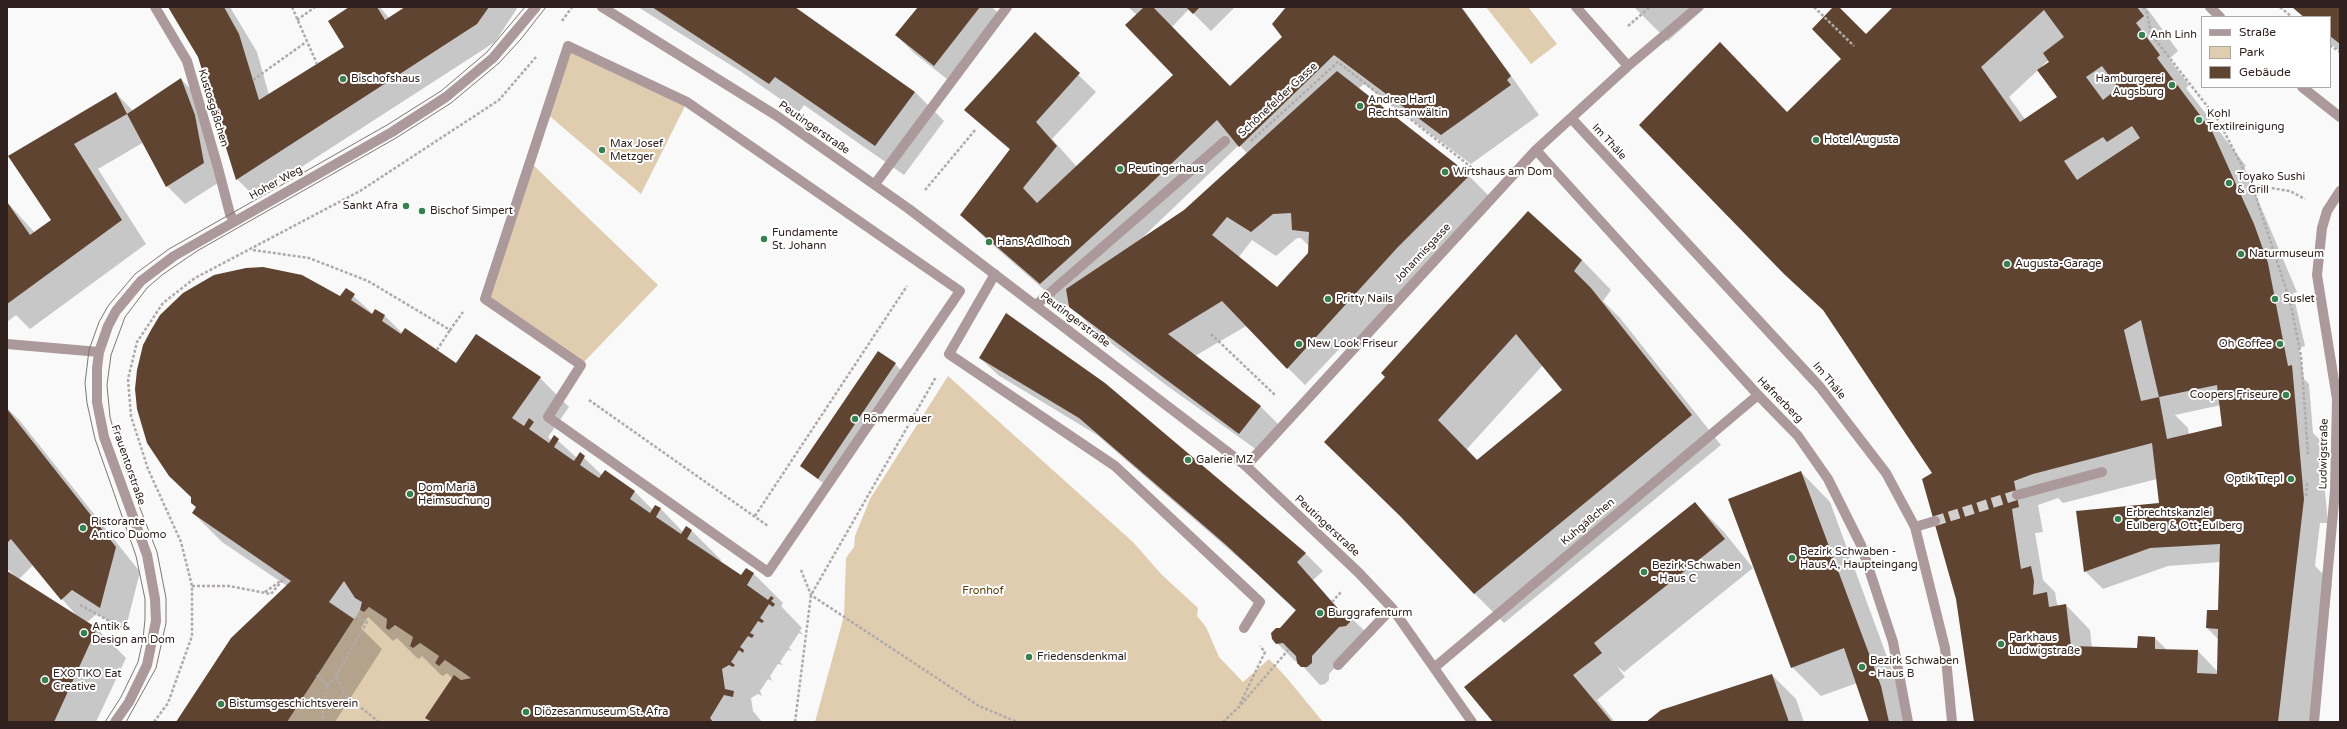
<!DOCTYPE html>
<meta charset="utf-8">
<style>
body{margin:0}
#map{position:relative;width:2347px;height:729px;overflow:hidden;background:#f9f9f9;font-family:"Varela Round",sans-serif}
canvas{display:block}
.frame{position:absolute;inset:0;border:8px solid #30211e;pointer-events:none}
.legend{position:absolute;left:2201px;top:16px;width:130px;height:72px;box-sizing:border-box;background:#fff;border:1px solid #aca6a5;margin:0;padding:5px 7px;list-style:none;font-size:12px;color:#30211e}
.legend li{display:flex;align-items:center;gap:8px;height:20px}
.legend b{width:20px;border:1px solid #aca6a5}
</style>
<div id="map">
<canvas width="2347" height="729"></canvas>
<div class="frame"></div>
<ul class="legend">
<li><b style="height:5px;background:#ab999c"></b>Straße</li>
<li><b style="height:11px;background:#e0ccaf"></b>Park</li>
<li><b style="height:11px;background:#604432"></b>Gebäude</li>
</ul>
</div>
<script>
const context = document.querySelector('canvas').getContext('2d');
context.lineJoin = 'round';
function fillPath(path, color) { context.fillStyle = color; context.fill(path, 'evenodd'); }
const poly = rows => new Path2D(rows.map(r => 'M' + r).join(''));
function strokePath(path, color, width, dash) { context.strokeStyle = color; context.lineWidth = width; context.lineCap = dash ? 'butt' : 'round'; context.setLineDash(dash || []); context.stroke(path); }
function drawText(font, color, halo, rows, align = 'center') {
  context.font = font + ' "Varela Round",sans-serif'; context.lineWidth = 4; context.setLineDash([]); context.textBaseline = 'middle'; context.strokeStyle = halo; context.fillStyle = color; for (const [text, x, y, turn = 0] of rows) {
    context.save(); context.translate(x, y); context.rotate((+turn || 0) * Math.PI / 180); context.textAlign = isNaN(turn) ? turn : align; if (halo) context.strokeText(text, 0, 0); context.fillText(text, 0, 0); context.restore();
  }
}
fillPath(poly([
 [1486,7,1528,7,1557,44,1531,64],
 [568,46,687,102,641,194,546,113],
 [530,162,658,285,581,365,485,299],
 [948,376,1133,542,1161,574,1198,608,1197,616,1206,627,1219,657,1243,682,1269,659,1286,677,1323,722,815,722,844,616,846,558,854,547,855,536,870,499],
 [369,607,387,619,386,627,389,630,395,625,413,637,410,645,420,643,439,656,435,663,439,666,445,660,471,678,461,680,455,676,426,718,432,722,287,722,357,615,360,610,364,612]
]), '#e0ccaf');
fillPath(poly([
 [169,7,230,7,257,52,269,95,345,47,351,7,380,7,389,18,407,7,518,7,495,42,255,197,237,179,199,56],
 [638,7,792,7,915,92,944,121,904,175,804,105,799,112,740,71],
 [919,7,992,7,1003,18,952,83,914,53,896,35],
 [1128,7,1235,7,1211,31,1189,9,1172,27,1230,87,1283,37,1287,7,1462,7,1539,115,1471,164,1364,84,1358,89,1469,176,1493,200,1351,350,1344,344,1305,385,1246,326,1195,356,1261,407,1278,424,1257,450,1166,385,1095,331,1070,304,1065,308,986,239,962,215,1010,150,965,110,1035,33,1096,92,1052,139,1077,167,1178,81,1137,15],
 [1239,145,1248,154,1185,211,1142,238],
 [1297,238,1301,238,1310,247,1309,253,1281,292,1238,258,1252,240,1276,256],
 [1634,7,1706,7,1668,41],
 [1834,7,1838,7,1866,35,1895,7,2146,7,2178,51,2169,59,2189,85,2186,88,2246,166,2244,167,2297,292,2293,293,2305,346,2299,348,2304,379,2309,384,2313,433,2320,440,2328,523,2320,523,2315,566,2332,583,2317,722,1975,722,1957,599,1933,473,1827,313,1810,298,1787,113,1842,58],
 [2049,60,2050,62,2043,67,2042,66],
 [2038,70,2058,97,2025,119,2009,97],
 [2221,405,2224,427,2189,435,2188,428,2175,415],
 [2157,479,2160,504,2085,571,2103,589,2168,566,2221,562,2219,611,2207,628,2219,640,2217,671,2198,651,2167,650,2155,638,2138,649,2092,648,2090,630,2066,605,2060,606,2057,604,2055,592,2043,580,2035,533,2043,532,2038,505,2058,498,2063,503],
 [2292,7,2340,7,2340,51,2330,43,2330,17,2303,17],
 [181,79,198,97,221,181,185,204,167,186,144,142,98,169,146,244,30,329,16,315,7,322,7,202,35,233,52,221,9,156,116,93,133,111],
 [1528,213,1582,260,1611,290,1603,301,1620,318,1721,445,1504,623,1474,593,1386,377],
 [1543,365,1564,390,1477,460,1467,449],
 [263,268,302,276,340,297,346,289,373,314,375,310,385,316,403,334,457,365,477,336,540,378,569,407,548,437,552,441,554,437,577,458,580,454,602,475,605,471,635,492,653,510,656,506,661,509,683,532,686,527,692,531,721,560,720,562,742,577,747,570,754,574,783,603,781,606,802,628,800,631,803,635,799,633,789,648,792,651,788,650,780,662,783,665,778,664,770,676,772,681,768,679,760,691,762,696,758,694,751,698,753,711,762,722,431,722,427,718,453,679,447,673,443,676,441,675,422,656,419,659,416,657,397,638,393,641,391,639,368,617,361,628,382,649,335,722,178,722,287,586,222,542,193,513,197,508],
 [980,358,1105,384,1306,554,1323,571,1313,580,1341,612,1349,616,1367,633,1329,674,1329,680,1325,684,1320,685,1298,661,1295,661,1277,643,1280,629,1296,611,1255,572,1097,435,998,375],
 [895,364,904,373,828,487,801,466],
 [7,408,20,421,140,572,125,631,97,614,87,622,96,628,126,658,96,722,7,722,7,572,14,575,7,569],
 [33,565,62,599,78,617,19,579],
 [1801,472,1830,502,1911,722,1870,722,1857,683,1821,696,1792,667],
 [1695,503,1724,532,1753,568,1624,672,1617,666,1625,677,1597,700,1615,722,1495,722],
 [1772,675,1796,699,1804,722,1648,722]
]), '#0003');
fillPath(poly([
 [168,7,224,7,239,34,259,100,344,47,328,21,349,7,377,7,385,20,405,7,489,7,477,24,236,180,198,57],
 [652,7,795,7,915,92,875,146,775,77,769,84],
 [918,7,980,7,934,66,895,35],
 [1144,7,1153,7,1230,86,1282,37,1272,24,1286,7,1461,7,1511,76,1507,80,1511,85,1441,135,1334,55,1239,147,1217,120,1145,189,1040,284,960,215,1010,149,964,110,1035,32,1080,73,1036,122,1057,146,1023,188,1037,203,1173,75,1125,25],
 [1186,7,1200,7,1193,14],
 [1833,7,1839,7,1866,34,1893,7,2137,7,2144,16,2136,23,2160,55,2157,58,2212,131,2254,224,2268,263,2288,366,2292,365,2304,499,2278,722,1974,722,1956,599,1922,479,1932,473,1823,310,1784,274,1639,125,1720,42,1787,112,1841,59,1812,29],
 [2044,10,2064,37,2043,53,2049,62,2037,70,2057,97,2020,122,1981,67],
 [2102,66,2118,88,2103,100,2086,77],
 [2132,126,2140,138,2077,180,2064,161,2103,137,2107,142],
 [2141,320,2159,397,2141,401,2124,330],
 [2217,385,2222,426,2167,439,2159,397],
 [2152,443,2159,503,2076,511,2084,572,2150,548,2220,544,2218,610,2207,610,2206,628,2218,629,2217,674,2197,673,2198,650,2155,649,2155,637,2138,636,2137,648,2071,646,2066,604,2049,607,2047,592,2033,595,2034,581,2031,566,2021,569,2012,509,2019,507,2014,481,2033,474],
 [2292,7,2340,7,2340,44,2330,36,2330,17,2304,17],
 [1337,71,1470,175,1397,248,1287,369,1222,301,1168,334,1261,406,1239,434,1069,307,1066,289,1184,210],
 [1291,213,1292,230,1309,232,1308,253,1277,287,1212,235,1227,217,1251,232,1273,214],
 [181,78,195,115,204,163,166,187,127,114],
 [116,92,127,114,74,144,122,220,7,304,7,202,30,235,51,220,8,156],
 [1528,211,1582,260,1574,271,1591,288,1692,415,1474,594,1400,516,1324,442,1385,377,1381,373],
 [1516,334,1562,390,1477,460,1438,420],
 [263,267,302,275,340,296,346,288,355,294,351,300,372,314,375,309,385,315,382,321,401,334,405,328,456,363,476,334,541,377,512,418,524,426,529,418,534,422,529,429,549,443,554,435,559,439,554,447,574,461,580,452,585,456,580,465,599,478,605,470,635,491,630,499,650,513,655,505,661,508,656,517,681,534,686,526,692,530,687,539,741,575,746,568,754,573,747,585,768,600,771,596,774,598,771,601,775,604,773,607,769,604,760,618,764,621,762,623,758,621,750,633,754,635,752,638,748,636,740,647,744,650,743,653,739,650,731,662,735,665,733,667,729,665,722,669,725,689,734,691,733,697,724,695,710,718,713,722,432,722,425,718,454,675,461,680,471,678,445,660,439,666,435,663,439,656,420,643,413,648,410,646,413,637,395,625,389,630,386,628,387,619,369,607,364,612,360,610,362,602,355,598,344,581,329,602,354,619,287,722,176,722,231,638,291,581,192,513,196,507,191,503,191,497,169,476,147,443,137,409,135,389,137,370,143,345,151,330,160,315,183,293,214,275,246,268],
 [1006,313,1105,383,1306,553,1297,562,1340,611,1345,611,1350,615,1350,622,1346,626,1339,627,1312,656,1312,663,1307,667,1301,667,1297,663,1296,656,1283,643,1276,644,1272,639,1271,633,1276,628,1280,628,1296,610,1225,544,1079,418,979,358],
 [878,351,896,363,818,479,800,466],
 [7,409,116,547,100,608,72,590,61,600,11,539,7,543],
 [1801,471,1881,686,1889,722,1869,722,1844,648,1791,668,1728,499],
 [1695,502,1725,539,1594,643,1602,653,1573,675,1612,722,1493,722,1464,687],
 [7,571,97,628,54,722,7,722],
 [1772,674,1789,722,1646,722,1661,710]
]), '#604432');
strokePath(poly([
 [1935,521,2017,495]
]), '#d1cecd', 10, [10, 5]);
strokePath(poly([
 [292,7,317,64],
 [1814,7,1854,46],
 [2143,7,2147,13,2151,34,2218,120,2252,185,2290,301,2301,356,2308,454],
 [2280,7,2292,17],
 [297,20,315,7],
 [562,21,572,7],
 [1628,26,1650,7],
 [2330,45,2340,52],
 [253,80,306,42],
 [1251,141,1338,62,1480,174],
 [2252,185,2290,191,2305,199],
 [925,190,976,129],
 [253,250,309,258,368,281,450,330,463,312],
 [1211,334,1276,396],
 [437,350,450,330],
 [589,400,768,526],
 [2306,496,2307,483],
 [755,516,907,286],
 [801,570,811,595,979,706,1017,722],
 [192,586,229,586,271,594,285,577],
 [265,592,282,580],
 [1332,602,1341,592],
 [80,605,128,631],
 [317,675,327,686,322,722],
 [336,676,367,622,357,615],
 [327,686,336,676,345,695,379,722],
 [1240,704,1265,652,1260,646],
 [154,722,168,703,192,636,192,586,181,542,148,469,131,416,128,379,137,342,163,303,195,278,360,191,499,100,536,57],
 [795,722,811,595,936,377],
 [1223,722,1239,707,1289,649]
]), '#b0aaa9', 2.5, [3, 2]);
strokePath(poly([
 [155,7,187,61,218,168,230,214,234,221],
 [602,7,777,116,909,209,1246,466,1359,573,1392,608,1472,722],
 [1576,7,1628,66],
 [2210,7,2220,17],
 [568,46,687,102,960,291,768,572,548,417,581,365,485,299,568,46],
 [2302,87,2340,117],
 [1571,118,1820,387,1886,473,1915,527,1945,648,1952,722],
 [1536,150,1758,395,1798,436,1828,479,1861,545,1893,642,1908,722],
 [875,184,1007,7],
 [995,274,949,354,1115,466,1260,602,1244,628],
 [1036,305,1225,141],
 [7,344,99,352],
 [1246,466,1536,150,1628,66,1698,7],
 [2017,495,2102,472],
 [1915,527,1935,521],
 [1338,665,1392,608],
 [1435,667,1758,395],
 [115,722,129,702,147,665,156,621,155,599,147,555,104,437,97,402,97,368,99,352,108,326,116,311,141,281,174,256,392,132,446,97,493,58,536,7],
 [2314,722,2335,491,2337,399,2317,275,2322,228,2327,211,2340,191]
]), '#ab999c', 10);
strokePath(poly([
 [105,722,121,697,138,662,143,639,145,619,145,599,136,556,95,439,87,403,85,383,89,350,99,322,108,306,135,274,169,249,387,125,441,91,487,52,525,7],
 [126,722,156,668,166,623,166,598,157,552,123,464,110,417,107,385,111,355,125,317,147,288,162,275,197,251,396,138,451,103,499,63,521,39,546,7]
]), '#7f7674', 1);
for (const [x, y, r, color] of [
 [2142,35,4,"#36814f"],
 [343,79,4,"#36814f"],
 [2172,85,4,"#36814f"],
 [1360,106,4,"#36814f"],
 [2199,120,4,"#36814f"],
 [1816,140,4,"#36814f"],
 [602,150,4,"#36814f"],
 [1120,169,4,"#36814f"],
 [1445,172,4,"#36814f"],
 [2229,183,4,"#36814f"],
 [406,206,4,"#36814f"],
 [422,211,4,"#36814f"],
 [764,239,4,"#36814f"],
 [989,242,4,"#36814f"],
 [2241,254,4,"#36814f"],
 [2007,264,4,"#36814f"],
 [1328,299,4,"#36814f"],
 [2275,299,4,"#36814f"],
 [1299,344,4,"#36814f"],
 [2280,344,4,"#36814f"],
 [2286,395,4,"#36814f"],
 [855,419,4,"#36814f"],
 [1188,460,4,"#36814f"],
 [2291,479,4,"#36814f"],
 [410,494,4,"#36814f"],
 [2118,519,4,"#36814f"],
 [83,528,4,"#36814f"],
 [1792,558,4,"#36814f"],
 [1644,572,4,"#36814f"],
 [1320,613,4,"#36814f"],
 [84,633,4,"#36814f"],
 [2001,644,4,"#36814f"],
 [1029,657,4,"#36814f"],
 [1862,667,4,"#36814f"],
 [45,680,4,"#36814f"],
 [221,704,4,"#36814f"],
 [526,712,4,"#36814f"]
]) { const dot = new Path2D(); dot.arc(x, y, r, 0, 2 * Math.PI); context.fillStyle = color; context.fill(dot); strokePath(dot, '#fff', 1.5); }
drawText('11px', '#30211e', '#fff', [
 ["Anh Linh",2150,35],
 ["Bischofshaus",351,79],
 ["Hamburgerei",2164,79,"right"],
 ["Augsburg",2164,92,"right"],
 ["Andrea Hartl",1368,100],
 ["Rechtsanwältin",1368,113],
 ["Kohl",2207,114],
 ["Textilreinigung",2207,127],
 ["Hotel Augusta",1824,140],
 ["Max Josef",610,144],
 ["Metzger",610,157],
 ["Peutingerhaus",1128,169],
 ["Wirtshaus am Dom",1453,172],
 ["Toyako Sushi",2237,177],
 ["& Grill",2237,190],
 ["Sankt Afra",398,206,"right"],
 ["Bischof Simpert",430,211],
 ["Fundamente",772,233],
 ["St. Johann",772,246],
 ["Hans Adlhoch",997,242],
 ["Naturmuseum",2249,254],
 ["Augusta-Garage",2015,264],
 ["Pritty Nails",1336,299],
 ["Suslet",2283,299],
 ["New Look Friseur",1307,344],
 ["Oh Coffee",2272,344,"right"],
 ["Coopers Friseure",2278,395,"right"],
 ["Römermauer",863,419],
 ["Galerie MZ",1196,460],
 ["Optik Trepl",2283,479,"right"],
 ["Dom Mariä",418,488],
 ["Heimsuchung",418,501],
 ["Erbrechtskanzlei",2126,513],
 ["Eulberg & Ott-Eulberg",2126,526],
 ["Ristorante",91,522],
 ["Antico Duomo",91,535],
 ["Bezirk Schwaben -",1800,552],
 ["Haus A, Haupteingang",1800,565],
 ["Bezirk Schwaben",1652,566],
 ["- Haus C",1652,579],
 ["Burggrafenturm",1328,613],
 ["Antik &",92,627],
 ["Design am Dom",92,640],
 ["Parkhaus",2009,638],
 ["Ludwigstraße",2009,651],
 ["Friedensdenkmal",1037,657],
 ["Bezirk Schwaben",1870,661],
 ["- Haus B",1870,674],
 ["EXOTIKO Eat",53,674],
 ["Creative",53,687],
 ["Bistumsgeschichtsverein",229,704],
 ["Diözesanmuseum St. Afra",534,712]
], 'left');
drawText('11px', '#30211e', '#fff', [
 ["Schönefelder Gasse",1278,100,-43],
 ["Kustosgäßchen",213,108,73],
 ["Peutingerstraße",814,128,35],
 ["Im Thäle",1609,142,47],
 ["Hoher Weg",276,183,-29],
 ["Johannisgasse",1423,253,-47],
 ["Peutingerstraße",1075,320,37],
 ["Im Thäle",1829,381,50],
 ["Hafnerberg",1780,400,45],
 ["Ludwigstraße",2324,454,-89],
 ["Frauentorstraße",128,465,71],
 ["Kuhgäßchen",1588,522,-40],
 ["Peutingerstraße",1327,526,43]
]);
drawText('11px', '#583c02', '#fff', [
 ["Fronhof",983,591]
]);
</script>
